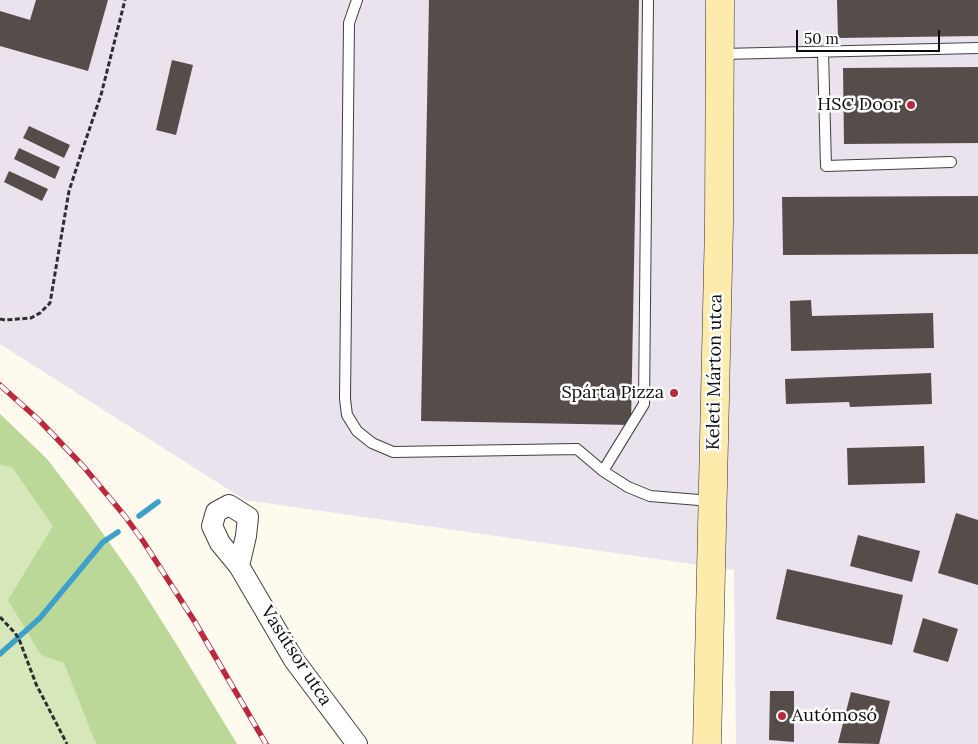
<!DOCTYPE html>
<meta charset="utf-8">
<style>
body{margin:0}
#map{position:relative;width:978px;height:744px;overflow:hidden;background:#fefaee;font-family:Lora,serif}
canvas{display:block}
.scale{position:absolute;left:796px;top:30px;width:144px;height:22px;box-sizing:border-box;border:2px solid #0d0d0d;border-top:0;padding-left:6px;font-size:15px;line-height:18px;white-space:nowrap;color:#0d0d0d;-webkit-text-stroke:4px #fff;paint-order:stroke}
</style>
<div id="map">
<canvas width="978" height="744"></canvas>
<div class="scale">50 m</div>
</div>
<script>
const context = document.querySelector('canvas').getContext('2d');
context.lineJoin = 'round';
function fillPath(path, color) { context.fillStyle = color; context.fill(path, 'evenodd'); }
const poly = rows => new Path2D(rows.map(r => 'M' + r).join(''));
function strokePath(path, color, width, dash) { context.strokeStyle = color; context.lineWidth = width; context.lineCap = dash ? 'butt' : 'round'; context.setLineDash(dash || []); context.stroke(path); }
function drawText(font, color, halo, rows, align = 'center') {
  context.font = font + ' Lora,serif'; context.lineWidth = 5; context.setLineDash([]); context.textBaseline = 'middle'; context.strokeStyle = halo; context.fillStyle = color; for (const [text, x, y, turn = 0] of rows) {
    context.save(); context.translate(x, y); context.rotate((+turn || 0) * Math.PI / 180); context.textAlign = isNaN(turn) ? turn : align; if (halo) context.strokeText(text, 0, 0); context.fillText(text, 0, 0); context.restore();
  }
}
fillPath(poly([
 [0,0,978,0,978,744,736,744,734,570,245,500,0,344]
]), '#eae2ec');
fillPath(poly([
 [0,414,47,459,86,510,135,579,173,639,237,744,0,744]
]), '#d6e8b9');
fillPath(poly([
 [0,414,47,459,86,510,135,579,173,639,237,744,97,744,94,739,64,663,41,655,8,600,53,526,12,467,0,465]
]), '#bcd899');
strokePath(poly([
 [139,516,158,502],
 [0,654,40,618,103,542,118,532]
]), '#3ea0c9', 5.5);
fillPath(poly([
 [36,0,108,0,88,71,0,46,0,11,30,20],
 [429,0,639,0,631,425,421,421],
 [837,0,978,0,978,36,838,38],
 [172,60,193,65,176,135,156,130],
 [978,67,978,143,844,144,843,68],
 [29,126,70,145,64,158,23,138],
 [19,148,60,167,55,179,14,159],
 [9,171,48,189,42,201,4,182],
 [978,196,978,254,783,255,782,197],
 [811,300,812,316,933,313,934,348,791,351,790,301],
 [931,373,932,404,850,407,849,402,786,404,785,379],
 [924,446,925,483,848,485,847,448],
 [956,513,978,520,978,585,938,573],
 [858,535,920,551,912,582,850,566],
 [787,569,903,595,892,645,776,619],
 [923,618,958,629,948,662,913,652],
 [770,691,794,691,794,742,769,740],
 [851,692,890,701,879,744,838,743]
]), '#564d4a');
const lane = poly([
 [357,0,349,23,345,399,347,415,357,431,372,443,393,452,577,449,603,471,628,487,650,496,711,501],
 [823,52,826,166,951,162],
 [722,54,978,48],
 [603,471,644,404,648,0]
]);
const street = poly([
 [239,566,246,536,248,517,229,505,216,512,212,526,220,543,239,566,294,660,357,744]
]);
const secondary = poly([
 [707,744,719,224,720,0]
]);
strokePath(lane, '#404040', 12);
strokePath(street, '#404040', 22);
strokePath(secondary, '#2f2f2f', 29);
strokePath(poly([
 [0,319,5,320,31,318,40,313,50,303,69,191,81,154,101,95,125,0],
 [0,617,15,633,19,639,36,684,67,744]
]), '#2f2f2f', 3, [5, 2.5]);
strokePath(lane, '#fff', 10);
strokePath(street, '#fff', 20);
strokePath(secondary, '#fcebab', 28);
const rail = poly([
 [0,385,39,420,83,466,124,515,143,541,195,622,266,744]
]);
strokePath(rail, '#b92a3f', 5.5);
strokePath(rail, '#fff', 4, [11]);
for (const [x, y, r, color] of [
 [911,105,5,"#b92a3f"],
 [674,393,5,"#b92a3f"],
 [782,716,5,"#b92a3f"]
]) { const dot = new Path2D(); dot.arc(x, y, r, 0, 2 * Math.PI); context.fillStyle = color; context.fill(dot); strokePath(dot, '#fff', 2); }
drawText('18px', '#0d0d0d', '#fff', [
 ["HSC Door",901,105],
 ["Spárta Pizza",664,393],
 ["Autómosó",792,716,"left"]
], 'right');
drawText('18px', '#0d0d0d', '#fff', [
 ["Keleti Márton utca",715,372,-89],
 ["Vasútsor utca",296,656,57]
]);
</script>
